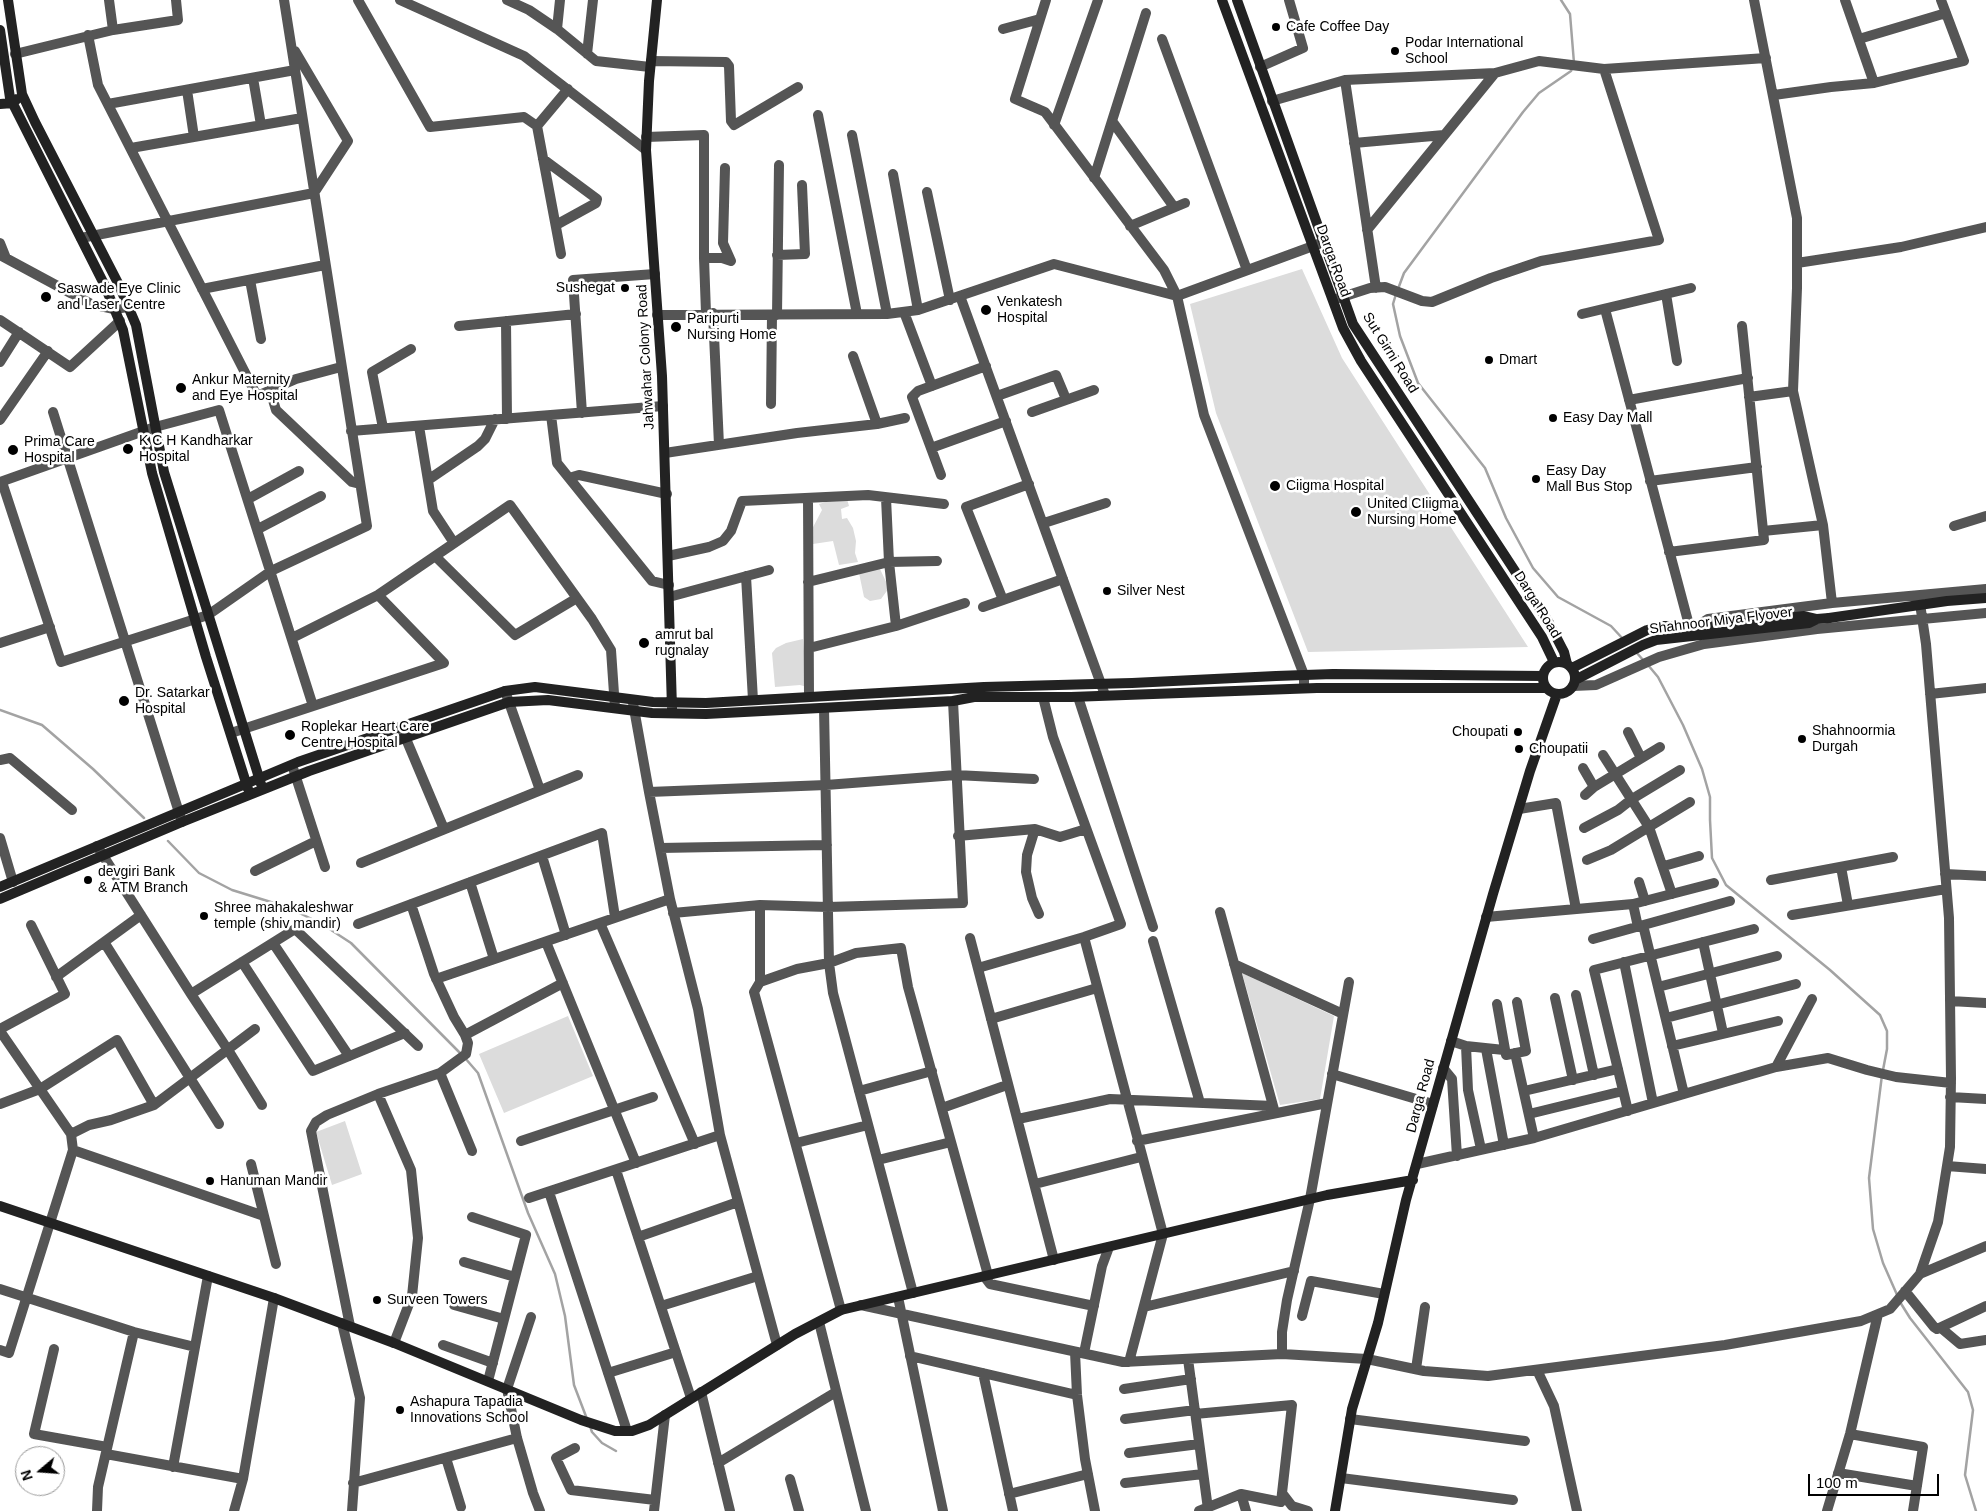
<!DOCTYPE html>
<style>
body{margin:0}
#map{position:relative;width:1986px;height:1511px;overflow:hidden;background:#fff;font-family:Helvetica,sans-serif}
canvas{display:block}
.north{position:absolute;left:15px;top:1446px;width:50px;height:50px;box-sizing:border-box;background:#fff;border:1px solid #999;border-radius:50%;rotate:252deg;font-size:14px;font-weight:700;line-height:20px;text-align:center;color:#000}
.north::after{content:'';display:block;margin:auto;width:18px;height:22px;background:#000;clip-path:polygon(50% 0,100% 100%,50% 72%,0 100%)}
.scale{position:absolute;left:1808px;top:1474px;width:131px;height:22px;box-sizing:border-box;border:2px solid #000;border-top:0;padding-left:6px;font-size:15px;line-height:18px;white-space:nowrap;color:#000;-webkit-text-stroke:4px #fff;paint-order:stroke}
</style>
<div id="map">
<canvas width="1986" height="1511"></canvas>
<div class="north">N</div>
<div class="scale">100 m</div>
</div>
<script>
const context = document.querySelector('canvas').getContext('2d');
context.lineJoin = 'round';
function fillPath(path, color) { context.fillStyle = color; context.fill(path, 'evenodd'); }
const poly = rows => new Path2D(rows.map(r => 'M' + r).join(''));
function strokePath(path, color, width, dash) { context.strokeStyle = color; context.lineWidth = width; context.lineCap = dash ? 'butt' : 'round'; context.setLineDash(dash || []); context.stroke(path); }
function drawText(font, color, halo, rows, align = 'center') {
  context.font = font + ' Helvetica,sans-serif'; context.lineWidth = 5; context.setLineDash([]); context.textBaseline = 'middle'; context.strokeStyle = halo; context.fillStyle = color; for (const [text, x, y, turn = 0] of rows) {
    context.save(); context.translate(x, y); context.rotate((+turn || 0) * Math.PI / 180); context.textAlign = isNaN(turn) ? turn : align; if (halo) context.strokeText(text, 0, 0); context.fillText(text, 0, 0); context.restore();
  }
}
fillPath(poly([
 [1302,269,1342,358,1528,647,1308,652,1216,413,1190,304],
 [836,499,847,499,849,506,841,509,842,519,847,518,853,528,856,541,855,553,858,562,839,565,833,541,813,544,811,531,822,510,819,504],
 [879,567,889,588,881,599,870,601,864,597,859,573],
 [803,639,807,687,800,685,775,687,772,653,776,648,786,643],
 [1242,973,1334,1016,1320,1099,1280,1105],
 [568,1016,593,1076,504,1113,479,1054],
 [345,1121,362,1174,332,1185,316,1132]
]), '#dcdcdc');
strokePath(poly([
 [1561,0,1570,14,1574,63],
 [1398,289,1404,273,1523,112,1539,93,1571,71,1572,68],
 [1396,294,1393,304,1400,336,1418,383,1485,468,1506,518,1533,568,1558,597,1611,626,1623,639],
 [1636,652,1644,661],
 [1648,665,1658,677,1683,725,1702,769,1710,797,1710,820,1712,858,1726,885,1830,970,1880,1015,1887,1031,1887,1049,1883,1070],
 [0,710,42,725,93,769,144,818],
 [168,841,199,873,232,890,287,907,322,924,351,943,461,1054],
 [465,1058,478,1073,528,1213,555,1274,565,1316,574,1385,587,1419],
 [1882,1075,1869,1178,1873,1229,1883,1263,1898,1297],
 [1900,1302,1910,1318,1968,1392,1973,1410,1965,1475,1976,1511],
 [590,1426,592,1432,602,1443,616,1451]
]), '#a3a3a3', 2.5);
strokePath(poly([
 [109,0,113,30],
 [358,0,430,127,524,117,537,126],
 [400,0,524,56,646,150],
 [507,0,529,10,557,29,596,61,650,67],
 [1046,0,1015,99,1045,112,1164,270,1177,296,1204,415,1304,675,1304,688],
 [1754,0,1797,218,1797,288,1793,391,1823,525,1832,603],
 [1845,0,1874,83],
 [557,29,560,0],
 [1003,29,1040,19],
 [88,35,98,85,257,396,296,379,341,367],
 [1162,39,1247,270],
 [1859,39,1946,13],
 [15,54,113,30,178,20,176,0],
 [587,54,593,0],
 [651,61,726,62,729,66,731,121,734,125,798,87],
 [1260,67,1303,48,1289,0],
 [253,78,261,125],
 [1345,80,1376,288],
 [187,90,194,137],
 [1774,95,1831,87,1874,83,1964,61,1941,0],
 [1272,101,1345,80,1495,73,1539,61,1604,69,1766,58],
 [108,104,295,70],
 [818,115,857,314],
 [1112,121,1174,207],
 [1054,125,1098,0],
 [852,135,887,314],
 [646,137,704,135,704,258,706,313],
 [1354,143,1444,135],
 [131,148,302,118],
 [543,159,597,199,596,203,556,225],
 [893,174,918,310],
 [1094,178,1146,13],
 [927,192,950,300],
 [1130,226,1185,203],
 [1367,230,1495,73],
 [81,238,314,193,348,141,295,51],
 [0,243,6,258],
 [561,254,537,126,568,89],
 [0,255,91,304,114,309,128,307],
 [777,255,805,254,802,185],
 [704,258,722,258,731,261,723,243,725,168],
 [1797,263,1901,247,1986,227],
 [250,280,261,339],
 [202,289,325,265],
 [1666,294,1677,361],
 [960,296,1105,695],
 [1336,299,1370,288,1385,287,1422,301,1432,302,1491,278,1541,261,1659,240,1604,69],
 [1605,309,1689,625],
 [904,312,932,386],
 [713,313,719,445],
 [1582,314,1691,288],
 [657,315,887,314,918,310,1054,264,1177,296,1324,242],
 [777,315,779,165],
 [0,320,70,367,120,321],
 [506,321,507,419],
 [459,326,576,314],
 [853,356,877,424],
 [0,362,19,332],
 [270,390,276,410,352,482,360,484],
 [997,396,1056,375,1066,399],
 [1749,397,1793,391],
 [1629,400,1748,378],
 [771,404,772,315],
 [53,412,182,822],
 [1032,412,1094,390],
 [582,413,573,280,655,274],
 [551,415,557,463,652,581,669,585],
 [0,420,48,351],
 [419,426,433,511,454,543],
 [383,428,372,372,411,349],
 [351,431,663,406],
 [931,448,1006,421],
 [665,453,797,433,877,424,905,418],
 [941,475,912,397,918,391,986,366],
 [569,478,579,475,667,494],
 [428,480,478,446,485,439,495,419],
 [1650,481,1757,467],
 [0,482,155,427,219,410,313,706],
 [2,482,61,662,208,615,271,571,367,526,284,0],
 [808,498,809,697],
 [886,498,889,562,896,626],
 [248,499,299,471],
 [1044,523,1106,503],
 [1954,526,1986,516],
 [258,529,321,496],
 [1763,531,1823,525],
 [1669,552,1764,540,1742,326],
 [435,556,515,635,577,598],
 [668,556,709,547,723,541,731,531,742,501,868,495,944,504],
 [746,576,753,700],
 [808,582,889,562,937,561],
 [669,597,769,570],
 [1003,600,966,507,1029,484],
 [983,607,1063,579],
 [1697,626,1708,619,1832,603,1986,589],
 [292,638,378,595,510,505,592,619,611,650,615,708],
 [0,643,50,627],
 [809,648,896,626,965,603],
 [1573,686,1596,685,1659,657,1704,644,1817,629,1986,613],
 [505,691,540,790],
 [1930,694,1986,688],
 [1078,697,1153,927],
 [633,703,649,792,670,899,698,1009,720,1135,777,1345],
 [824,708,829,963,833,993,913,1293],
 [401,727,444,829],
 [1628,732,1641,758],
 [231,733,444,663,378,595],
 [1603,755,1649,827,1672,894],
 [0,760,10,758,72,810],
 [293,768,325,867],
 [1583,768,1594,787],
 [649,792,826,785,956,775,1034,779],
 [1585,795,1594,787,1660,747],
 [1519,809,1556,803,1576,909],
 [1584,828,1618,810,1632,799,1680,770],
 [1035,829,1027,855,1026,872,1032,898,1039,914],
 [958,836,1035,829,1060,837,1086,829],
 [0,838,13,882],
 [97,846,191,994,228,1050,262,1105],
 [660,848,827,845],
 [542,856,566,935],
 [1587,860,1611,850,1690,802],
 [361,863,578,775],
 [1664,866,1699,856],
 [1841,867,1848,905],
 [255,871,316,841],
 [1945,874,1986,876],
 [1771,880,1893,857],
 [470,882,494,959],
 [1639,882,1645,901],
 [411,904,434,974,454,1017,465,1035,563,983],
 [760,905,760,982],
 [1220,912,1275,1113],
 [673,913,760,905,828,907,963,903,953,701],
 [1792,915,1946,889],
 [1486,917,1633,904],
 [600,923,695,1144],
 [358,924,602,833,615,917],
 [1643,925,1684,1094],
 [1638,927,1633,904,1714,883],
 [1084,937,1163,1234,1129,1362],
 [970,938,1054,1260],
 [1593,939,1730,901],
 [1153,941,1200,1103],
 [104,942,219,1124],
 [546,942,636,1163],
 [1703,942,1723,1033],
 [273,943,349,1056],
 [242,962,313,1071,405,1033],
 [1624,962,1653,1103],
 [1234,964,1343,1014],
 [978,968,1084,937,1121,924,1053,737,1043,697],
 [56,977,141,915],
 [436,979,670,899],
 [1658,987,1777,956],
 [191,994,295,929,418,1046],
 [1576,995,1594,1075],
 [1555,998,1573,1080],
 [1950,1001,1986,1003],
 [1497,1004,1506,1055,1526,1051,1517,1002],
 [1666,1018,1796,984],
 [991,1019,1097,988],
 [0,1029,65,994,31,925],
 [0,1031,71,1134,73,1150,9,1353,0,1350],
 [1451,1041,1466,1046,1504,1050],
 [1466,1046,1468,1090,1481,1149],
 [1672,1046,1778,1021],
 [1486,1049,1504,1145],
 [1515,1053,1534,1138],
 [1776,1067,1812,999],
 [1443,1068,1452,1079,1457,1156],
 [440,1073,466,1054,468,1043,465,1035],
 [1332,1074,1433,1104],
 [859,1091,932,1071],
 [1524,1091,1618,1069],
 [378,1094,411,1170,418,1238,412,1296,394,1343],
 [1950,1097,1986,1099],
 [0,1104,40,1089,117,1040,154,1105],
 [942,1108,1007,1085],
 [1628,1111,1594,970,1754,929],
 [1529,1114,1623,1091],
 [1018,1119,1110,1099,1273,1106],
 [71,1134,89,1125,111,1120,154,1105,255,1029],
 [521,1141,653,1097],
 [1137,1141,1327,1103],
 [796,1143,868,1125],
 [73,1150,264,1216],
 [878,1160,951,1142],
 [251,1164,276,1264],
 [1417,1164,1534,1138,1776,1067,1828,1058,1867,1070,1896,1077,1951,1083],
 [1947,1166,1986,1169],
 [616,1170,691,1398],
 [1035,1184,1141,1157],
 [549,1192,627,1431],
 [529,1198,720,1135],
 [472,1217,526,1235,488,1381],
 [638,1237,738,1202],
 [464,1262,515,1277],
 [1920,1274,1986,1246],
 [984,1276,990,1284,1094,1306],
 [0,1289,134,1332,195,1347],
 [1905,1291,1934,1327,1937,1329,1986,1306],
 [898,1297,943,1511],
 [454,1305,504,1319],
 [861,1305,1123,1362,1282,1354,1367,1359,1424,1371,1488,1376,1725,1345,1861,1321,1890,1309,1920,1274,1938,1222,1950,1147,1951,1078,1949,918,1926,644,1919,597],
 [661,1306,758,1276],
 [1144,1307,1294,1271],
 [841,1310,754,992,760,982,797,969,829,963,856,953,901,948,908,987,988,1275],
 [1302,1316,1311,1281,1384,1294],
 [531,1317,507,1389,517,1438,533,1493,540,1511],
 [819,1322,866,1511],
 [342,1323,360,1398,352,1511],
 [350,1326,311,1131,316,1122,327,1115,378,1094,440,1073,472,1151],
 [1941,1328,1960,1344,1986,1340],
 [443,1345,493,1363],
 [54,1349,34,1434,107,1447],
 [1075,1352,1077,1395,1085,1459,1095,1511],
 [1084,1353,1102,1266,1109,1247],
 [1282,1354,1282,1332,1287,1300,1310,1199,1349,982],
 [910,1356,1077,1395],
 [1188,1359,1208,1509],
 [1416,1369,1425,1307],
 [1537,1370,1554,1406,1577,1511],
 [608,1373,676,1352],
 [983,1373,1013,1511],
 [1124,1389,1191,1379],
 [701,1392,730,1511],
 [1195,1414,1292,1405,1282,1493],
 [1125,1419,1195,1410],
 [1350,1419,1525,1441],
 [1850,1434,1923,1447,1913,1511],
 [575,1448,556,1458,571,1490,655,1500],
 [1129,1453,1199,1444],
 [106,1454,243,1479],
 [446,1458,461,1507],
 [718,1463,836,1392],
 [173,1467,208,1276],
 [1838,1473,1917,1486],
 [1341,1478,1513,1500],
 [790,1479,799,1511],
 [353,1483,517,1438],
 [1125,1483,1203,1474],
 [1009,1494,1088,1474],
 [1241,1494,1246,1511],
 [97,1511,98,1487,134,1332],
 [234,1511,243,1479,274,1298],
 [654,1511,665,1415],
 [1199,1511,1241,1494,1281,1502,1282,1493,1292,1506,1308,1511],
 [1827,1511,1850,1434,1878,1314]
]), '#555', 10);
strokePath(poly([
 [8,0,22,94,35,122,119,285,136,325,164,472,261,784],
 [657,0,649,81,646,150,662,376,672,708],
 [1222,0,1343,328,1361,361,1542,637,1554,662],
 [1237,0,1353,324,1549,623,1564,652,1567,664],
 [0,30,10,98,105,286,123,330,152,473,206,657,248,789],
 [0,104,13,103,17,99],
 '1543 678a16 16 0 1 1 32 0a16 16 0 1 1-32 0Z',
 [1572,668,1647,630,1664,626,1711,627,1804,616,1817,619,1829,618],
 [1575,680,1643,645,1656,640,1809,623,1817,619],
 [0,887,298,762,505,691,535,687,653,702,706,703,984,687,1132,683,1276,676,1333,674,1543,676],
 [0,899,182,822,309,771,509,702,548,700,652,713,706,714,953,701,974,697,1071,697,1317,688,1546,688],
 [0,1206,274,1298,394,1343,581,1420,615,1431,632,1431,649,1425,795,1334,841,1310,1327,1195,1413,1180],
 [1335,1511,1352,1409,1378,1323,1406,1200,1493,894,1530,771,1557,694]
]), '#222', 10);
strokePath(poly([
 [1829,618,1947,601,1986,598]
]), '#222', 10);
for (const [x, y, r, color] of [
 [1276,27,5,"#000"],
 [1395,51,5,"#000"],
 [625,288,5,"#000"],
 [46,297,6,"#000"],
 [986,310,6,"#000"],
 [676,327,6,"#000"],
 [1489,360,5,"#000"],
 [181,388,6,"#000"],
 [1553,418,5,"#000"],
 [128,449,6,"#000"],
 [13,450,6,"#000"],
 [1536,479,5,"#000"],
 [1275,486,6,"#000"],
 [1356,512,6,"#000"],
 [1107,591,5,"#000"],
 [644,643,6,"#000"],
 [124,701,6,"#000"],
 [1518,732,5,"#000"],
 [290,735,6,"#000"],
 [1802,739,5,"#000"],
 [1519,749,5,"#000"],
 [88,880,5,"#000"],
 [204,916,5,"#000"],
 [210,1181,5,"#000"],
 [377,1300,5,"#000"],
 [400,1410,5,"#000"]
]) { const dot = new Path2D(); dot.arc(x, y, r, 0, 2 * Math.PI); context.fillStyle = color; context.fill(dot); strokePath(dot, '#fff', 2); }
drawText('14px', '#000', '#fff', [
 ["Cafe Coffee Day",1286,27],
 ["Podar International",1405,43],
 ["School",1405,59],
 ["Sushegat",615,288,"right"],
 ["Saswade Eye Clinic",57,289],
 ["and Laser Centre",57,305],
 ["Venkatesh",997,302],
 ["Hospital",997,318],
 ["Paripurti",687,319],
 ["Nursing Home",687,335],
 ["Dmart",1499,360],
 ["Ankur Maternity",192,380],
 ["and Eye Hospital",192,396],
 ["Easy Day Mall",1563,418],
 ["K C H Kandharkar",139,441],
 ["Hospital",139,457],
 ["Prima Care",24,442],
 ["Hospital",24,458],
 ["Easy Day",1546,471],
 ["Mall Bus Stop",1546,487],
 ["Ciigma Hospital",1286,486],
 ["United CIiigma",1367,504],
 ["Nursing Home",1367,520],
 ["Silver Nest",1117,591],
 ["amrut bal",655,635],
 ["rugnalay",655,651],
 ["Dr. Satarkar",135,693],
 ["Hospital",135,709],
 ["Roplekar Heart Care",301,727],
 ["Centre Hospital",301,743],
 ["Shahnoormia",1812,731],
 ["Durgah",1812,747],
 ["Choupati",1508,732,"right"],
 ["Choupatii",1529,749],
 ["devgiri Bank",98,872],
 ["& ATM Branch",98,888],
 ["Shree mahakaleshwar",214,908],
 ["temple (shiv mandir)",214,924],
 ["Hanuman Mandir",220,1181],
 ["Surveen Towers",387,1300],
 ["Ashapura Tapadia",410,1402],
 ["Innovations School",410,1418]
], 'left');
drawText('14px', '#000', '#fff', [
 ["Darga Road",1333,261,70],
 ["Sut Girni Road",1390,353,58],
 ["Jahwahar Colony Road",646,357,-93],
 ["Darga Road",1537,605,58],
 ["Shahnoor Miya Flyover",1721,621,-7],
 ["Darga Road",1421,1096,-75]
]);
</script>
